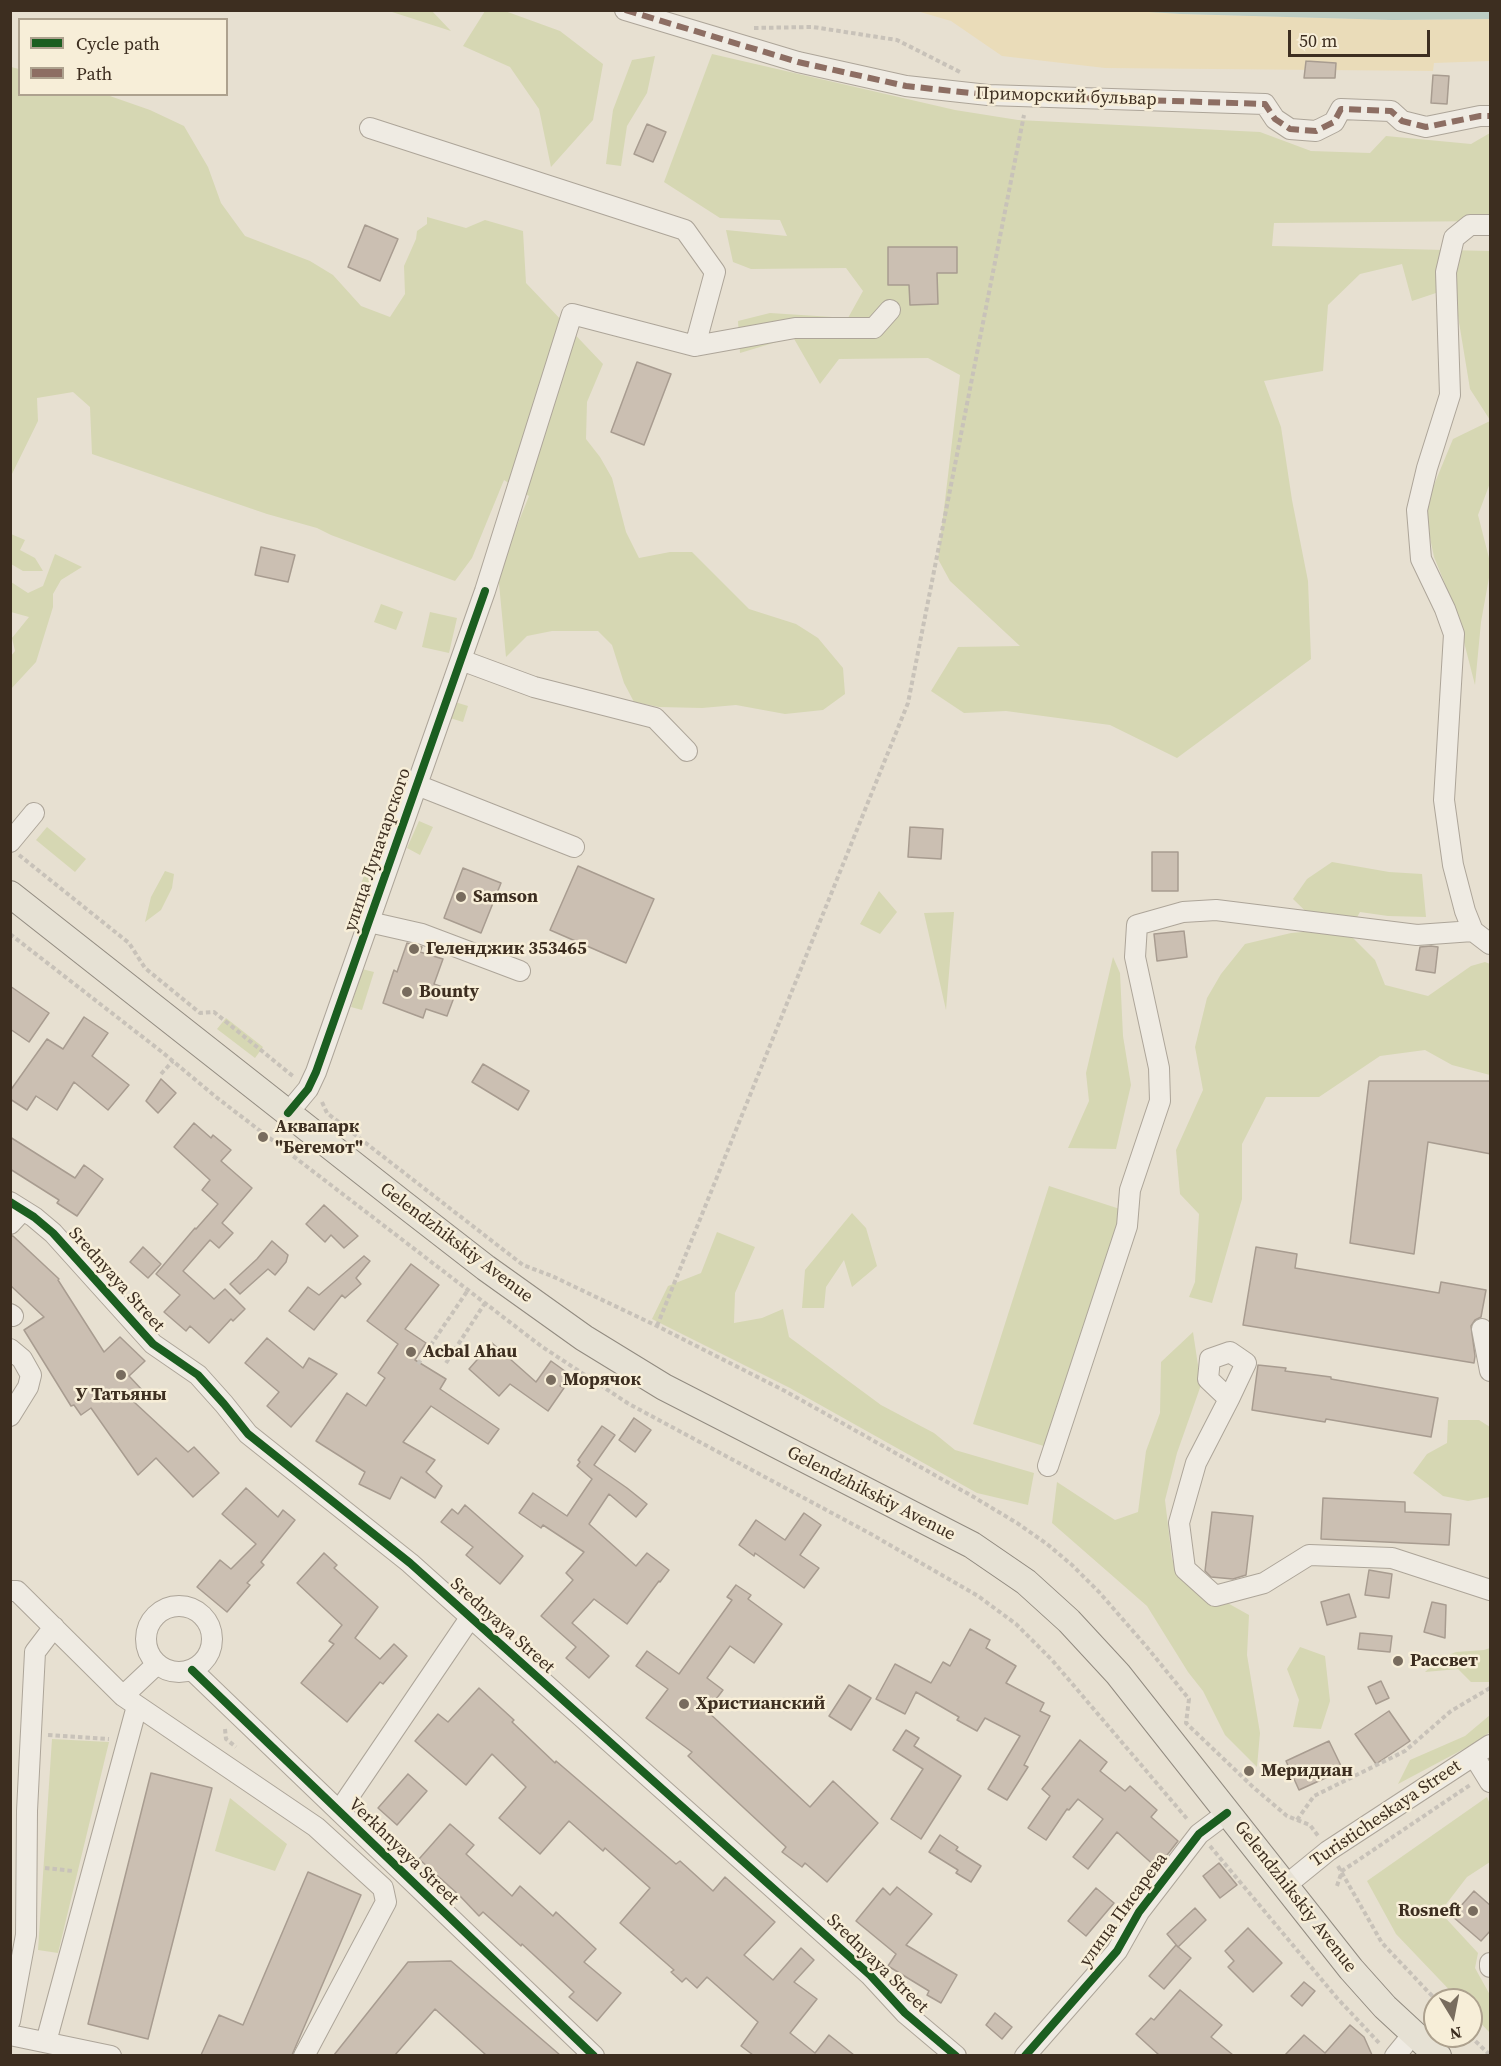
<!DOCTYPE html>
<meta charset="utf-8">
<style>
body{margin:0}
#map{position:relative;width:1501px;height:2066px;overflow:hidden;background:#e7e0d1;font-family:"Source Serif 4",serif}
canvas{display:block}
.frame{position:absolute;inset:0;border:12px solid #3d2e20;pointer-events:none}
.legend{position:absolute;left:18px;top:18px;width:210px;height:78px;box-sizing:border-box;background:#f7eed8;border:2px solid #ada18e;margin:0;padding:8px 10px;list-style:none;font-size:18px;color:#3d2e20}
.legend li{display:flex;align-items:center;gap:12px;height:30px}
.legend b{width:30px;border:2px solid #ada18e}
.north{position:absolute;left:1423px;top:1988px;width:60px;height:60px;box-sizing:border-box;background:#f7eed8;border:2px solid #ada18e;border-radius:50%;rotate:170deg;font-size:16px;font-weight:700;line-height:24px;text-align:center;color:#3d2e20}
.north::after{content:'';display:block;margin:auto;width:21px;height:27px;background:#786c5e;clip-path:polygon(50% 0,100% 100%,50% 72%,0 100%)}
.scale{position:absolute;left:1288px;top:30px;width:142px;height:27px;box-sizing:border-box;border:3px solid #3d2e20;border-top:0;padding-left:8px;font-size:18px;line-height:21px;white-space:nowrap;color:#3d2e20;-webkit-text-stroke:4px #f7eed8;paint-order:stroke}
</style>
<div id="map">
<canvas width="1501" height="2066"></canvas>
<div class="frame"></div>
<ul class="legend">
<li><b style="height:8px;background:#1b5e20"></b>Cycle path</li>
<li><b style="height:8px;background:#8d6e63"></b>Path</li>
</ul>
<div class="north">N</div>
<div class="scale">50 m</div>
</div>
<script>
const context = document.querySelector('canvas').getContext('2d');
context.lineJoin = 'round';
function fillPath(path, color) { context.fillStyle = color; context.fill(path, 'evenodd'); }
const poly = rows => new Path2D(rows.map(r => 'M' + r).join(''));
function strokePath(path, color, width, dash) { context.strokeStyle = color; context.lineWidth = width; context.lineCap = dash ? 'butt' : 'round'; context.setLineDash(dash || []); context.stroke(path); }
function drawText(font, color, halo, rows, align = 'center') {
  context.font = font + ' "Source Serif 4",serif'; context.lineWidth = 5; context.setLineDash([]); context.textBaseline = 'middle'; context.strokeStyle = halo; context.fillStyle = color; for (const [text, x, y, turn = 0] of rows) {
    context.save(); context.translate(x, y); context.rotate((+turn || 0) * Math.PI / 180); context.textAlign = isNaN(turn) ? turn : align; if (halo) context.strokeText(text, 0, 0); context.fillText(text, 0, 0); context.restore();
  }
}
fillPath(poly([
 [389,11,432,11,451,31],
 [485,11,505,11,560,31,603,64,593,120,551,167,539,109,510,67,463,46],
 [712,54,955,110,1018,120,1260,132,1311,151,1370,153,1386,136,1471,144,1490,133,1490,221,1274,223,1272,246,1490,251,1490,420,1470,389,1457,310,1436,293,1412,301,1402,264,1360,274,1328,305,1323,371,1264,381,1281,427,1292,500,1308,581,1311,659,1177,758,1110,725,1006,711,964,713,931,691,958,647,1020,646,950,581,938,559,960,375,928,358,839,359,820,384,793,337,740,353,738,321,770,313,848,318,863,291,846,268,751,269,733,262,726,230,787,236,780,220,720,218,664,182],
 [655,56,647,93,627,126,621,166,606,164,613,110,632,60],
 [11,67,19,69,20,94,107,95,150,110,184,126,208,167,221,203,245,236,310,261,333,275,361,306,390,317,405,294,404,266,416,239,417,231,427,224,427,217,466,228,485,220,523,231,526,283,603,364,587,402,586,439,600,457,612,478,626,532,639,558,670,552,692,552,749,609,796,624,818,638,843,668,845,694,823,710,785,714,736,705,702,708,659,707,634,702,624,683,612,645,598,631,552,631,527,636,506,657,498,573,529,496,504,480,472,558,455,581,331,535,317,528,267,514,92,454,90,407,73,392,37,398,38,421,11,476],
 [1490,421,1490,483,1478,515,1490,562,1490,572,1481,622,1475,685,1456,611,1434,557,1424,509,1453,439],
 [11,534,25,540,20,550,35,558,43,571,23,571,11,564],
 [55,554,82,567,61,580,53,594,53,607,36,662,11,689,11,656,15,651,12,638,29,617,11,612,11,582,28,593,43,586],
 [381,604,403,612,396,630,374,622],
 [430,612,457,618,449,653,422,647],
 [455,702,468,706,463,722,450,718],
 [419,821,433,827,420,855,407,848],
 [47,827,86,859,75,872,36,840],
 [371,856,385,861,373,892,360,887],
 [1332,862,1389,872,1422,874,1426,917,1388,916,1360,912,1348,933,1375,960,1385,985,1428,996,1471,966,1485,962,1490,964,1490,1075,1452,1065,1425,1050,1380,1056,1319,1097,1266,1097,1242,1144,1242,1199,1212,1303,1189,1297,1195,1282,1199,1214,1180,1194,1176,1150,1203,1090,1195,1047,1207,998,1221,974,1245,944,1291,933,1325,930,1293,899,1307,879],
 [165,871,174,874,172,888,161,910,145,922,151,897],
 [879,891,897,912,880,934,860,924],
 [954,912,946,1010,924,913],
 [1113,957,1120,973,1123,1036,1131,1085,1116,1149,1068,1148,1089,1101,1086,1073],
 [362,969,374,972,362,1010,351,1007],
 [226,1018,263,1047,255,1058,217,1029],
 [1049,1186,1123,1210,1047,1447,973,1424],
 [852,1213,866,1228,877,1266,852,1287,844,1260,826,1287,824,1308,802,1308,805,1270],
 [717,1232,755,1247,735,1293,734,1323,762,1318,783,1309,789,1337,881,1405,934,1433,955,1450,1034,1473,1028,1505,977,1493,790,1388,652,1319,668,1286,701,1273],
 [1193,1332,1201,1385,1177,1453,1165,1500,1172,1559,1193,1588,1215,1596,1249,1615,1247,1655,1260,1733,1257,1767,1225,1735,1203,1691,1188,1672,1147,1606,1052,1523,1057,1482,1115,1520,1138,1512,1146,1451,1160,1413,1161,1362],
 [1448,1420,1479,1420,1490,1427,1490,1497,1468,1501,1443,1496,1413,1473,1427,1454,1447,1443],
 [1300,1647,1325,1656,1330,1701,1321,1729,1293,1727,1299,1700,1287,1669],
 [1490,1648,1490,1682,1471,1682,1458,1669,1425,1672,1439,1659,1456,1652,1484,1650],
 [1490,1715,1490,1732,1475,1743,1398,1784,1410,1760,1465,1736],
 [52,1739,109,1742,58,1953,38,1950],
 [1487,1797,1490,1804,1490,1862,1467,1877,1440,1912,1478,1953,1475,1968,1490,1995,1490,2033,1471,2013,1471,2000,1459,2000,1396,1934,1367,1881],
 [230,1798,287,1844,275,1871,215,1851]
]), '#d6d7b3');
fillPath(poly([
 [1133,10,1181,14,1393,20,1490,19,1490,61,1434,63,1433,71,1105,68,1002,56,951,21,917,11]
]), '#eadcb9');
fillPath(poly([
 [1490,10,1490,19,1393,20,1181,14,1133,11]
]), '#bcccc2');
const building = poly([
 [1306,61,1336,63,1335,78,1304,78,1306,61],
 [1433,75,1449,76,1447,104,1431,103,1433,75],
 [647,124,666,132,653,162,634,154,647,124],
 [365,225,398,239,380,281,348,267,365,225],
 [888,247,957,247,957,273,937,273,938,304,910,305,909,285,888,285,888,247],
 [637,362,671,374,644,445,611,432,637,362],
 [261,547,295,555,288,582,255,575,261,547],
 [910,827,943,829,941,859,908,857,910,827],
 [1152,852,1178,852,1178,891,1152,891,1152,852],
 [578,866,654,899,626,963,550,930,578,866],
 [463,868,501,883,481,933,444,918,463,868],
 [1184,931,1187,957,1157,961,1154,934,1184,931],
 [407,943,422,947,420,952,443,959,434,984,456,992,447,1016,426,1009,423,1018,383,1003,394,970,397,972,407,943],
 [1431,946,1438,947,1435,973,1416,970,1420,947,1431,946],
 [10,986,49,1013,29,1042,10,1029,10,986],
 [84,1017,108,1033,92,1056,129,1085,108,1110,74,1082,57,1110,36,1096,27,1110,10,1099,10,1091,47,1039,63,1049,84,1017],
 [483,1064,529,1091,518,1110,472,1082,483,1064],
 [161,1079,176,1093,158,1113,146,1101,161,1079],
 [1369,1081,1491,1081,1491,1154,1428,1142,1414,1254,1350,1243,1369,1081],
 [194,1123,211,1138,213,1135,231,1150,221,1161,252,1188,222,1223,233,1233,219,1248,210,1240,183,1271,214,1299,225,1289,245,1309,233,1321,231,1319,209,1343,190,1326,186,1331,164,1312,180,1295,156,1274,195,1228,196,1229,218,1204,202,1190,210,1180,174,1147,194,1123],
 [10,1137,75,1178,84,1165,103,1179,77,1216,57,1203,59,1200,10,1169,10,1137],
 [324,1205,358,1236,344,1248,331,1235,325,1242,306,1224,324,1205],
 [13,1236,59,1279,58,1280,104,1352,120,1337,145,1361,129,1376,144,1392,134,1402,188,1452,194,1447,219,1473,193,1497,156,1458,138,1475,91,1408,81,1415,74,1405,71,1406,24,1330,44,1317,10,1285,10,1236,13,1236],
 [272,1241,288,1255,286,1262,275,1275,268,1269,240,1294,230,1284,257,1259,272,1241],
 [143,1247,161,1264,148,1278,130,1262,143,1247],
 [1256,1247,1297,1254,1295,1268,1439,1293,1441,1282,1486,1290,1481,1317,1475,1320,1471,1326,1475,1356,1474,1363,1243,1325,1256,1247],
 [364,1256,370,1261,356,1278,361,1284,345,1298,342,1295,314,1330,289,1311,308,1287,319,1295,364,1256],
 [411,1264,439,1285,405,1329,426,1343,415,1360,446,1379,440,1389,499,1429,488,1444,431,1406,403,1442,435,1460,426,1472,442,1486,435,1498,401,1477,390,1499,359,1484,365,1472,316,1441,347,1393,366,1406,385,1378,378,1373,398,1344,367,1321,411,1264],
 [267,1338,303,1368,309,1358,337,1374,291,1427,267,1406,279,1392,245,1363,267,1338],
 [492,1343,536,1382,551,1361,569,1374,560,1386,564,1388,548,1411,510,1384,499,1396,469,1369,492,1343],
 [1258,1365,1286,1368,1285,1371,1331,1377,1331,1379,1438,1398,1431,1437,1326,1419,1325,1422,1252,1410,1258,1365],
 [634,1418,651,1430,635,1452,619,1440,634,1418],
 [602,1426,615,1435,594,1465,627,1488,647,1504,636,1517,609,1494,589,1524,636,1566,647,1553,669,1570,660,1582,659,1581,627,1624,594,1599,572,1623,609,1656,589,1678,566,1658,576,1647,541,1616,573,1580,566,1573,584,1552,543,1525,541,1528,519,1513,533,1493,567,1516,592,1479,577,1466,580,1462,578,1460,602,1426],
 [246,1488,278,1517,283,1510,295,1520,261,1562,264,1565,247,1583,250,1585,227,1612,197,1587,220,1560,231,1569,256,1544,222,1514,246,1488],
 [1323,1498,1405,1502,1405,1512,1451,1514,1449,1545,1321,1539,1323,1498],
 [465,1505,523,1556,500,1584,466,1555,473,1547,441,1522,452,1509,458,1514,465,1505],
 [1212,1512,1253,1516,1246,1575,1233,1579,1211,1577,1205,1571,1212,1512],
 [804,1513,821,1525,800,1555,819,1568,804,1588,755,1553,754,1556,739,1545,756,1520,785,1540,804,1513],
 [324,1553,337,1565,334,1568,378,1607,355,1638,380,1659,394,1644,407,1656,383,1684,380,1682,347,1722,301,1683,334,1644,329,1641,342,1625,297,1583,324,1553],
 [1369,1570,1392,1574,1389,1598,1365,1595,1369,1570],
 [736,1585,751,1595,748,1599,782,1624,754,1663,730,1646,707,1678,723,1690,707,1711,810,1807,833,1781,878,1823,827,1882,805,1863,802,1867,782,1852,786,1847,688,1756,692,1752,646,1718,668,1689,636,1666,647,1651,679,1674,732,1600,727,1597,736,1585],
 [1349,1594,1356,1617,1327,1625,1321,1602,1349,1594],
 [1432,1602,1446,1605,1445,1638,1424,1632,1432,1602],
 [970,1629,990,1640,986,1648,1016,1666,1006,1683,1044,1703,1040,1711,1050,1716,1024,1765,1028,1767,1007,1800,988,1789,1020,1736,985,1718,977,1731,957,1720,959,1717,916,1692,905,1714,876,1699,895,1664,931,1683,943,1662,950,1666,970,1629],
 [1360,1633,1392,1636,1390,1652,1358,1649,1360,1633],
 [1381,1681,1389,1698,1376,1704,1368,1687,1381,1681],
 [849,1685,871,1698,851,1730,829,1716,849,1685],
 [479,1688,514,1720,512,1722,555,1763,556,1761,676,1864,680,1861,713,1891,725,1877,775,1922,744,1955,773,1980,801,1948,814,1960,794,1982,817,1999,790,2033,815,2053,829,2035,854,2055,753,2055,741,2046,758,2022,707,1977,697,1988,686,1978,682,1982,671,1972,674,1970,620,1923,650,1888,605,1848,603,1851,569,1821,540,1854,499,1818,526,1787,492,1754,466,1785,415,1741,438,1714,448,1722,479,1688],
 [1389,1711,1410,1741,1376,1764,1355,1734,1389,1711],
 [906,1730,919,1738,914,1746,961,1776,921,1839,891,1819,923,1769,893,1750,906,1730],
 [1080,1740,1107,1762,1100,1771,1125,1791,1130,1786,1157,1810,1151,1817,1178,1841,1157,1868,1117,1832,1088,1869,1073,1857,1103,1819,1078,1799,1069,1810,1067,1809,1046,1840,1028,1828,1050,1796,1042,1789,1080,1740],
 [1329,1741,1343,1770,1299,1790,1286,1761,1329,1741],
 [151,1773,212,1788,148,2039,88,2024,151,1773],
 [408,1774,427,1791,397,1825,378,1808,408,1774],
 [450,1824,474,1845,466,1854,512,1896,520,1886,553,1916,556,1912,596,1949,584,1962,621,1993,597,2021,569,1997,574,1992,522,1944,521,1946,483,1912,479,1916,460,1896,419,1859,450,1824],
 [940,1835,958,1847,956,1850,981,1866,971,1882,956,1873,958,1870,929,1852,940,1835],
 [1219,1863,1237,1885,1220,1898,1203,1876,1219,1863],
 [308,1872,361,1895,292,2055,201,2055,219,2015,243,2025,308,1872],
 [897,1887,932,1914,906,1945,957,1975,941,2003,927,1995,929,1991,888,1966,896,1954,856,1921,883,1888,890,1895,897,1887],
 [1096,1888,1114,1903,1086,1936,1068,1921,1096,1888],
 [1474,1891,1491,1906,1491,1930,1481,1941,1452,1916,1474,1891],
 [1195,1908,1206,1920,1178,1947,1167,1934,1195,1908],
 [1248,1928,1282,1963,1253,1992,1228,1967,1234,1961,1225,1951,1248,1928],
 [1176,1945,1191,1958,1164,1989,1149,1976,1176,1945],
 [451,1961,560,2055,486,2055,435,2009,395,2055,334,2055,408,1962,451,1961],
 [1304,1982,1315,1991,1302,2006,1291,1996,1304,1982],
 [1180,1990,1222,2025,1211,2037,1233,2055,1159,2055,1136,2034,1151,2018,1154,2020,1180,1990],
 [995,2013,1012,2027,1002,2039,986,2025,995,2013],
 [1350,2025,1364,2037,1372,2055,1285,2055,1304,2035,1325,2053,1350,2025]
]);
fillPath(building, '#cbbfb2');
strokePath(building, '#a89c90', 1.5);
const minor = poly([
 [625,10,798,62,906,86,988,95,1265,104,1275,119,1290,129,1316,131,1334,122,1341,109,1391,111,1402,121,1426,127,1480,116,1490,116],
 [370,128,685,230,715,272,695,346],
 [1490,225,1470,225,1454,238,1446,272,1450,395,1427,468,1417,510,1421,559,1445,609,1454,634,1444,800,1453,865,1465,911,1473,931,1490,944],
 [461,660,534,687,655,718,687,751],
 [417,785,574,847],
 [10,842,34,813],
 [369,922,422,934,520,971],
 [288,1113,308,1089,316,1072,485,591,572,314,695,346,795,328,874,328,890,310],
 [10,1202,34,1217,53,1233,153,1344,198,1375,224,1404,248,1434,410,1563,870,1975,905,2013,956,2056],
 [10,1224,23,1210],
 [10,1314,13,1316],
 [1482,1329,1490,1371],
 [10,1349,22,1359,31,1375,28,1387,10,1416],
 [1229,1399,1208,1379,1210,1359,1230,1352,1246,1363,1229,1399,1196,1463,1179,1523,1185,1569,1215,1596,1264,1583,1309,1555,1392,1558,1490,1590],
 [1048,1466,1127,1226,1130,1190,1160,1101,1159,1068,1135,957,1137,925,1183,912,1216,910,1417,935,1473,931],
 [10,1591,17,1591,123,1696,316,1827,383,1888,386,1902,304,2056],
 '146 1639a33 33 0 1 1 66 0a33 33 0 1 1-66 0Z',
 [192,1670,594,2056],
 [123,1696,157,1664],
 [1474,1756,1490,1782],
 [339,1811,470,1618],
 [1285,1886,1328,1851,1490,1745],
 [1490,1963,1490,1967],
 [10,2021,26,1935,27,1811,35,1652,54,1627],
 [10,2035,111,2056],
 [46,2042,137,1706],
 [1025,2056,1117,1951,1139,1912,1199,1834,1227,1813],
 [1395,2056,1413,2034]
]);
const major = poly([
 [10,894,401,1202,486,1268,584,1338,664,1387,972,1545,1026,1582,1069,1621,1118,1674,1351,1969,1385,2007,1438,2056]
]);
strokePath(minor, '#ada599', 22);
strokePath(major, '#928b80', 28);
strokePath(poly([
 [754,28,813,27,897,40,960,72],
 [19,855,129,943,145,968,200,1013,214,1012,294,1077],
 [10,934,162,1052,216,1097,541,1346,629,1404,871,1534,978,1596,1016,1624,1052,1660,1188,1820],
 [161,1074,173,1061],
 [322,1102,327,1113,523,1265,552,1276,657,1326,785,1391,972,1496,1017,1523,1047,1544,1072,1565,1099,1592,1146,1646,1189,1699,1186,1723,1253,1787,1287,1816,1310,1825,1319,1837],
 [657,1326,908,703,1024,115],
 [446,1363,485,1303],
 [418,1364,468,1290],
 [225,1729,226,1739,236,1747],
 [48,1735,109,1739],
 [1297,1820,1314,1796,1405,1751,1451,1711,1490,1688],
 [1210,1846,1337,1998,1381,2045],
 [1338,1866,1382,1943,1436,2000],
 [45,1868,73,1871],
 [1337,1886,1342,1871,1470,1785],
 [1470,2036,1490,2055]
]), '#c8c2b9', 4, [4.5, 3]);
strokePath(minor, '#efebe3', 20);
strokePath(major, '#e6e1d4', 26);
strokePath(poly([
 [625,10,798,62,906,86,988,95,1265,104,1275,119,1290,129,1316,131,1334,122,1341,109,1391,111,1402,121,1426,127,1480,116,1490,116]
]), '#8d6e63', 6, [12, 6]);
strokePath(poly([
 [288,1113,308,1089,316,1072,485,591],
 [10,1202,34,1217,53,1233,153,1344,198,1375,224,1404,248,1434,410,1563,870,1975,905,2013,956,2056],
 [192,1670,594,2056],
 [1025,2056,1117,1951,1139,1912,1199,1834,1227,1813]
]), '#1b5e20', 8);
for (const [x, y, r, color] of [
 [461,897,6,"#786c5e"],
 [414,949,6,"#786c5e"],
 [407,992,6,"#786c5e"],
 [263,1137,6,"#786c5e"],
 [411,1352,6,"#786c5e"],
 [121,1375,6,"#786c5e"],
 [551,1380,6,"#786c5e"],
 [1398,1661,6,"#786c5e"],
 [684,1704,6,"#786c5e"],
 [1249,1771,6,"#786c5e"],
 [1473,1911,6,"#786c5e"]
]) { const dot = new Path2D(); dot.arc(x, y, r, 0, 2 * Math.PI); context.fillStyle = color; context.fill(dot); strokePath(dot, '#f7eed8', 2); }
drawText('18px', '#3d2e20', '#f7eed8', [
 ["Приморский бульвар",1066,97,2],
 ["улица Луначарского",378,850,-71],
 ["Gelendzhikskiy Avenue",456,1243,37],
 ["Srednyaya Street",116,1280,48],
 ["Gelendzhikskiy Avenue",871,1494,27],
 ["Srednyaya Street",502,1626,42],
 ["Turisticheskaya Street",1386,1814,-34],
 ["Verkhnyaya Street",403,1852,44],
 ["Gelendzhikskiy Avenue",1295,1897,52],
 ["улица Писарева",1124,1910,-54],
 ["Srednyaya Street",877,1964,44]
]);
drawText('bold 18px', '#3d2e20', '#f7eed8', [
 ["Samson",473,897],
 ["Геленджик 353465",426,949],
 ["Bounty",419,992],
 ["Аквапарк",275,1127],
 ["\"Бегемот\"",275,1148],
 ["Acbal Ahau",423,1352],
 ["Морячок",563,1380],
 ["У Татьяны",121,1395,"center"],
 ["Рассвет",1410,1661],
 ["Христианский",696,1704],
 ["Меридиан",1261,1771],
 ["Rosneft",1461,1911,"right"]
], 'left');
</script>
